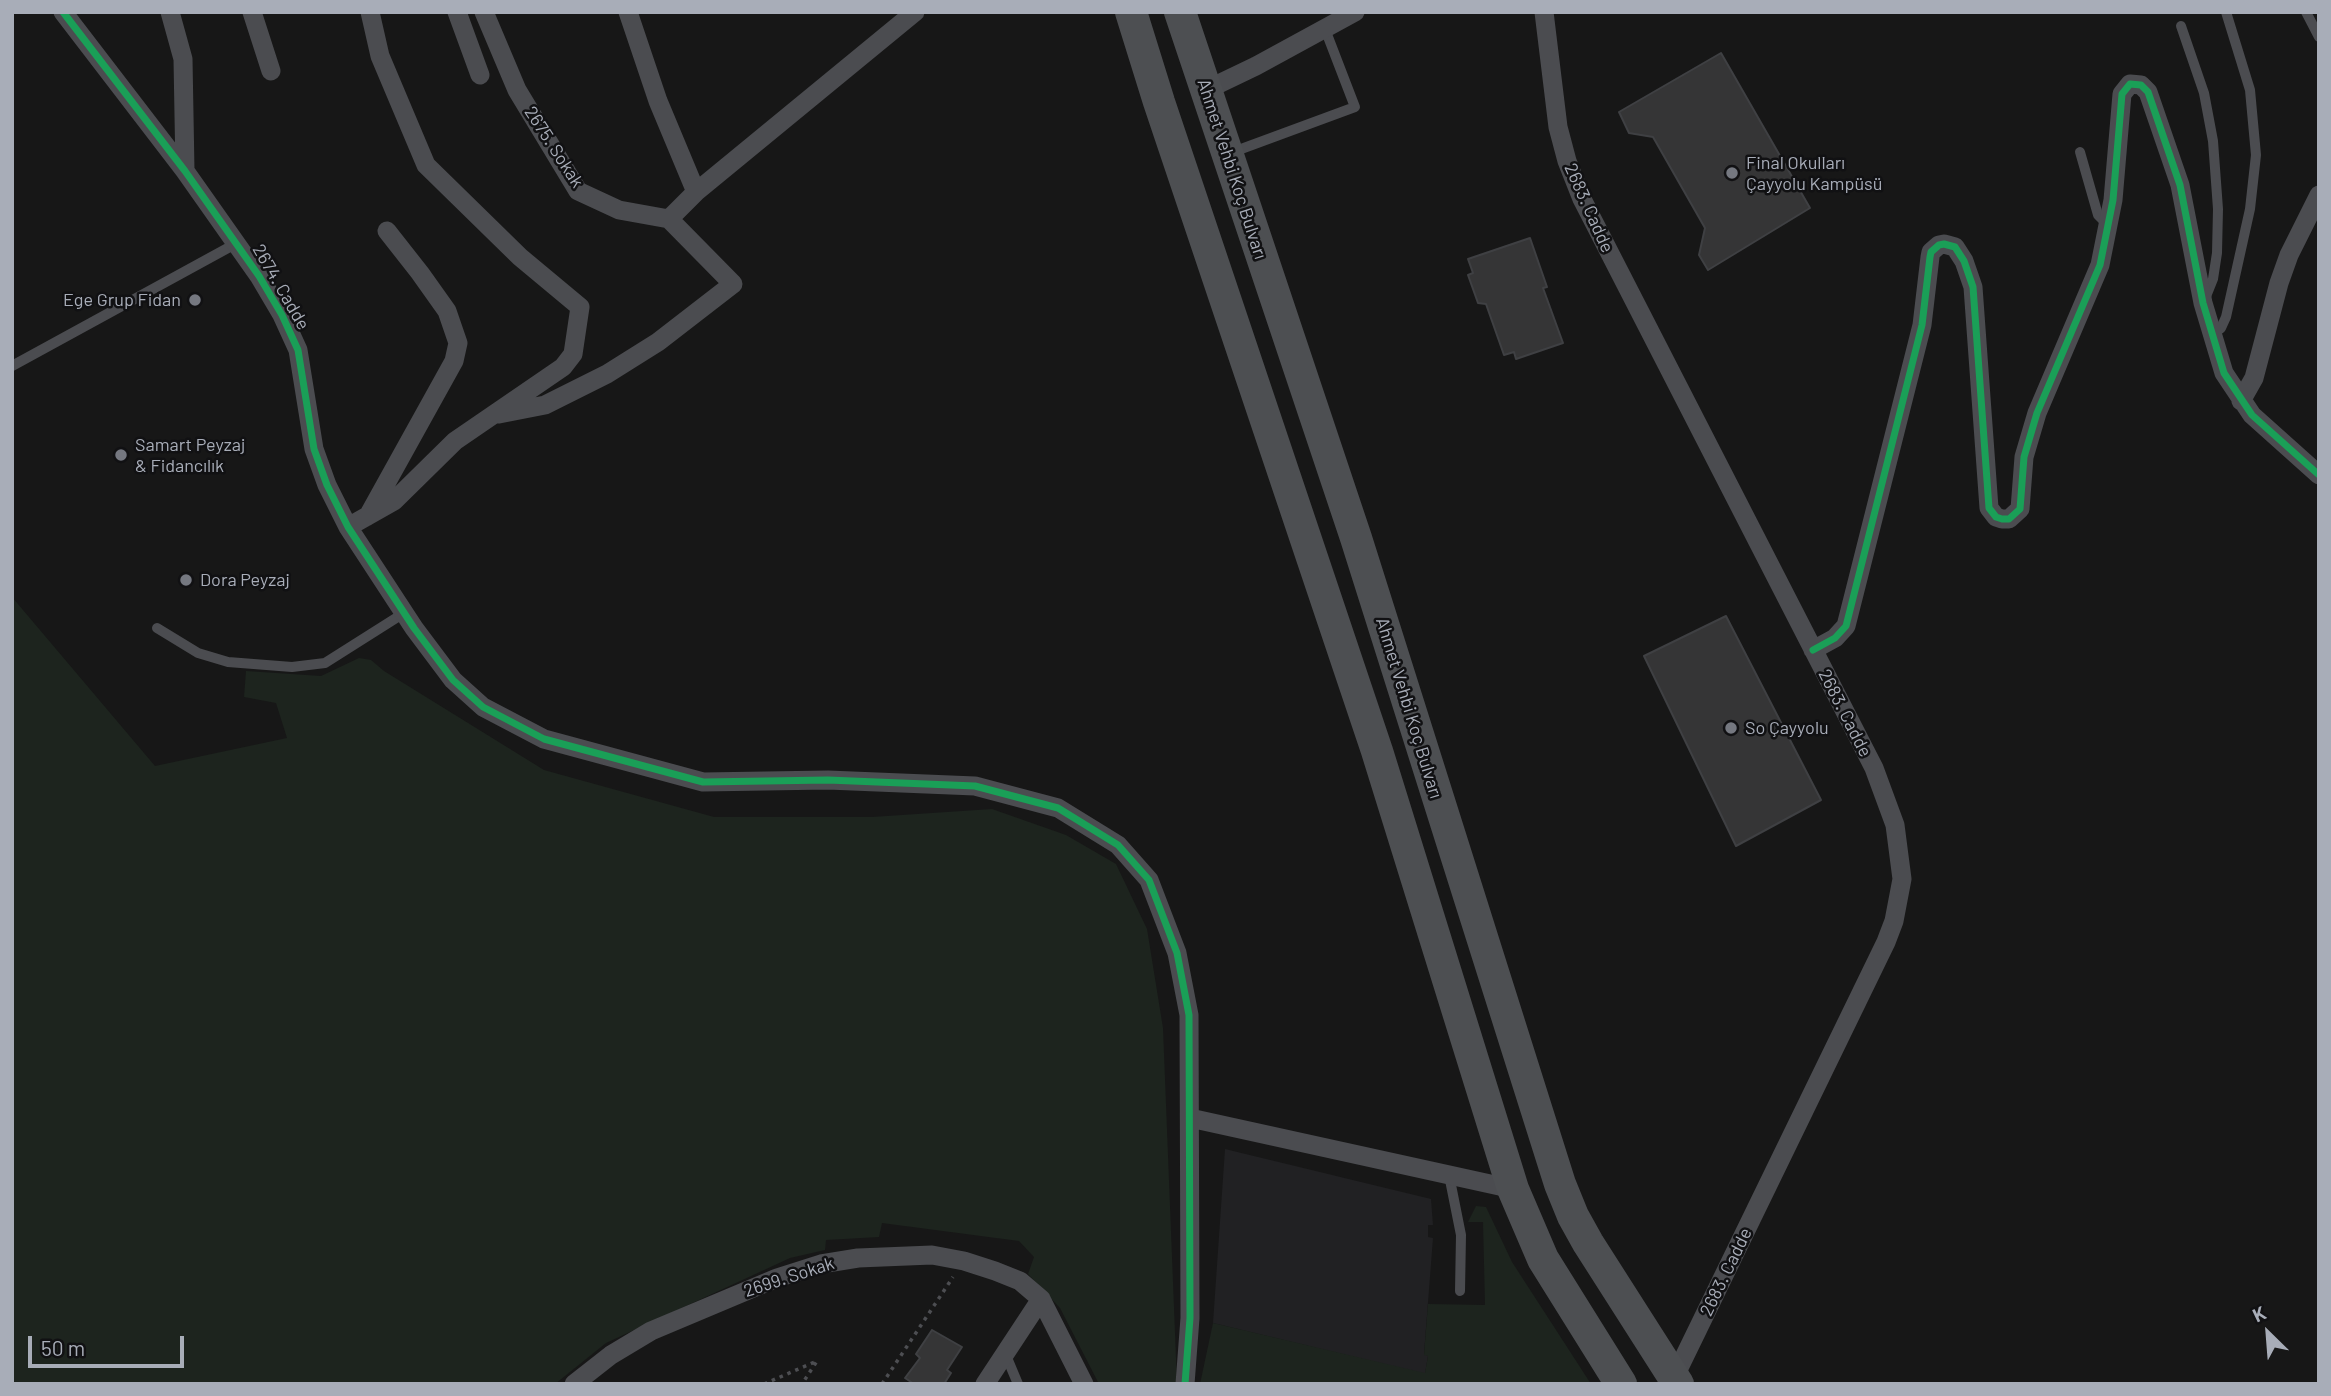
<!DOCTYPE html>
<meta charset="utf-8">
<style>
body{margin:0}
#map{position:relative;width:2331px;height:1396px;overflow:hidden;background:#171717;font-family:Barlow,sans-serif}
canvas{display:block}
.frame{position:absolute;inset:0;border:14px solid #a8adb8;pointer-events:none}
.north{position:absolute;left:2233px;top:1298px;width:70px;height:70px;-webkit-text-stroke:5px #111113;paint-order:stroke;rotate:335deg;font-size:19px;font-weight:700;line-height:28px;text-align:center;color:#a8adb8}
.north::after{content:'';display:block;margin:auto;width:24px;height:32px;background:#a8adb8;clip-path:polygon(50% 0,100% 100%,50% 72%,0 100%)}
.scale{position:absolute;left:28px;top:1336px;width:156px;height:32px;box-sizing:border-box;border:4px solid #a8adb8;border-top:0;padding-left:9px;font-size:21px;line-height:24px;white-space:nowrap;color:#a8adb8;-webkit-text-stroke:5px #111113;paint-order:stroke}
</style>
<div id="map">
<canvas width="2331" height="1396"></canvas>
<div class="frame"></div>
<div class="north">K</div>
<div class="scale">50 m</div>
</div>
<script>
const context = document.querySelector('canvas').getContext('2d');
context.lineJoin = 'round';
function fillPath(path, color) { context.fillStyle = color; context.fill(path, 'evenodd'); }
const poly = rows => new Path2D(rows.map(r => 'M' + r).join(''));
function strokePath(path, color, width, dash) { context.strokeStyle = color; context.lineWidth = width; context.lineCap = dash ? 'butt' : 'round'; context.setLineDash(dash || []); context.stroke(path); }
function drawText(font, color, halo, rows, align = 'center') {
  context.font = font + ' Barlow,sans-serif'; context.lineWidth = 5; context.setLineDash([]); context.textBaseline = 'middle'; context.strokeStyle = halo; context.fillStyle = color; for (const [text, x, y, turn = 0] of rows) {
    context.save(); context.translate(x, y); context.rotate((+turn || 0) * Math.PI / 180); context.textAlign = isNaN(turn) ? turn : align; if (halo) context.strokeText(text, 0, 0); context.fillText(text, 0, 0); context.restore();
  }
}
fillPath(poly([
 [1225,1149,1431,1199,1433,1225,1428,1225,1428,1237,1433,1238,1424,1354,1428,1356,1425,1374,1213,1323]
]), '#212123');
fillPath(poly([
 [12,597,155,766,287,738,276,703,244,697,246,671,321,676,359,658,371,660,384,671,544,770,714,817,872,817,992,809,1066,835,1116,864,1147,929,1163,1028,1177,1384,1099,1384,1060,1308,1028,1274,1034,1257,1019,1241,882,1223,879,1237,826,1240,825,1250,790,1258,606,1343,555,1384,12,1384],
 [1476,1206,1486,1207,1512,1262,1591,1384,1200,1384,1213,1323,1425,1373,1428,1356,1424,1355,1428,1304,1485,1305,1483,1222,1468,1222]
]), '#1d241e');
const building = poly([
 [1721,53,1810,208,1708,270,1699,255,1705,228,1653,137,1629,133,1619,112,1721,53],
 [1530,238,1547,287,1543,288,1563,343,1516,359,1514,352,1504,355,1486,304,1478,303,1468,275,1473,273,1468,259,1530,238],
 [1726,616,1821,800,1736,846,1644,656,1726,616],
 [932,1330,962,1347,947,1370,951,1373,944,1384,914,1384,905,1378,920,1358,916,1354,932,1330]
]);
fillPath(building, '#353536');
strokePath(building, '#3f4043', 2);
strokePath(poly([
 [764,1384,817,1361,802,1384],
 [882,1384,953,1277]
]), '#4d4e52', 3.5, [3.5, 5]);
strokePath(poly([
 [2306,12,2319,37],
 [2181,26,2204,93,2213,141,2218,209,2217,253,2213,279,2205,299],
 [1233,152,1355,107,1325,29],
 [2080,152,2098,215,2108,225],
 [2212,335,2221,328,2226,317,2250,209,2256,155,2250,90,2226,12],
 [12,366,237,243],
 [157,628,198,653,228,662,292,667,325,663,404,613],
 [1449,1175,1461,1235,1460,1291],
 [1005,1353,1018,1384]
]), '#4b4c50', 10);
strokePath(poly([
 [63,12,185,171,259,276,282,315,298,350,314,449,327,485,348,527,414,628,453,680,483,707,544,739,703,782,828,780,975,786,1058,808,1118,845,1149,880,1177,953,1189,1015,1190,1318,1185,1384],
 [170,12,183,59,185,171],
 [252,12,271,71],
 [457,12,480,75],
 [484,12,517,90,578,191,619,210,669,219,733,284,658,342,607,374,545,405,499,414],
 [628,12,658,101,696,192],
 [1544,12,1558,127,1567,161,1582,199,1874,768,1895,825,1902,879,1894,921,1886,942,1674,1378],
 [1206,90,1256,66,1355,12],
 [669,219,696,192,915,12],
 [2241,401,2254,378,2279,283,2289,255,2319,195],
 [368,516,454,361,458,343,447,311,420,273,387,231],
 [348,527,394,501,455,441,563,367,573,354,580,307,520,257,426,165,380,56,370,12],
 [1813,650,1835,638,1846,626,1922,325,1930,257,1931,252,1939,245,1944,244,1955,247,1964,261,1973,287,1989,508,1996,517,2002,519,2009,519,2020,509,2024,457,2037,413,2100,265,2113,200,2122,94,2130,84,2141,85,2148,92,2180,185,2203,303,2224,373,2252,415,2319,475],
 [1190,1118,1513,1189],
 [574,1384,611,1355,651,1331,777,1278,821,1264,858,1258,932,1255,964,1261,995,1271,1020,1281,1041,1299,1084,1384],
 [985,1384,1041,1299]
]), '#4b4c50', 19);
strokePath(poly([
 [1131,12,1159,102,1377,751,1513,1189,1543,1259,1621,1384],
 [1180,12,1356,538,1560,1184,1573,1216,1588,1243,1678,1384]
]), '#4d4f52', 32);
strokePath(poly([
 [63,12,185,171,259,276,282,315,298,350,314,449,327,485,348,527,414,628,453,680,483,707,544,739,703,782,828,780,975,786,1058,808,1118,845,1149,880,1177,953,1189,1015,1190,1318,1185,1384],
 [1813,650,1835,638,1846,626,1922,325,1930,257,1931,252,1939,245,1944,244,1955,247,1964,261,1973,287,1989,508,1996,517,2002,519,2009,519,2020,509,2024,457,2037,413,2100,265,2113,200,2122,94,2130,84,2141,85,2148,92,2180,185,2203,303,2224,373,2252,415,2319,475]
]), '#1a9f57', 7);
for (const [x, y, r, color] of [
 [1732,173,7,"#757880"],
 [195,300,7,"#757880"],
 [121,455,7,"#757880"],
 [186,580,7,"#757880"],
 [1731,728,7,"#757880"]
]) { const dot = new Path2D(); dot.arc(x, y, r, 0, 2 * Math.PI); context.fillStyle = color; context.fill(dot); strokePath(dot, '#111113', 2.5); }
drawText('18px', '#a8adb8', '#111113', [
 ["2675. Sokak",554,147,57],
 ["Ahmet Vehbi Koç Bulvarı",1232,169,72],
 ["2683. Cadde",1589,208,66],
 ["2674. Cadde",281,287,60],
 ["Ahmet Vehbi Koç Bulvarı",1409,708,73],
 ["2683. Cadde",1845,713,63],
 ["2683. Cadde",1726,1272,-64],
 ["2699. Sokak",789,1277,-18]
]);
drawText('18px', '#a8adb8', '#111113', [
 ["Final Okulları",1746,163],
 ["Çayyolu Kampüsü",1746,184],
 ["Ege Grup Fidan",181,300,"right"],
 ["Samart Peyzaj",135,445],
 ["& Fidancılık",135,466],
 ["Dora Peyzaj",200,580],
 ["So Çayyolu",1745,728]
], 'left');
</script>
